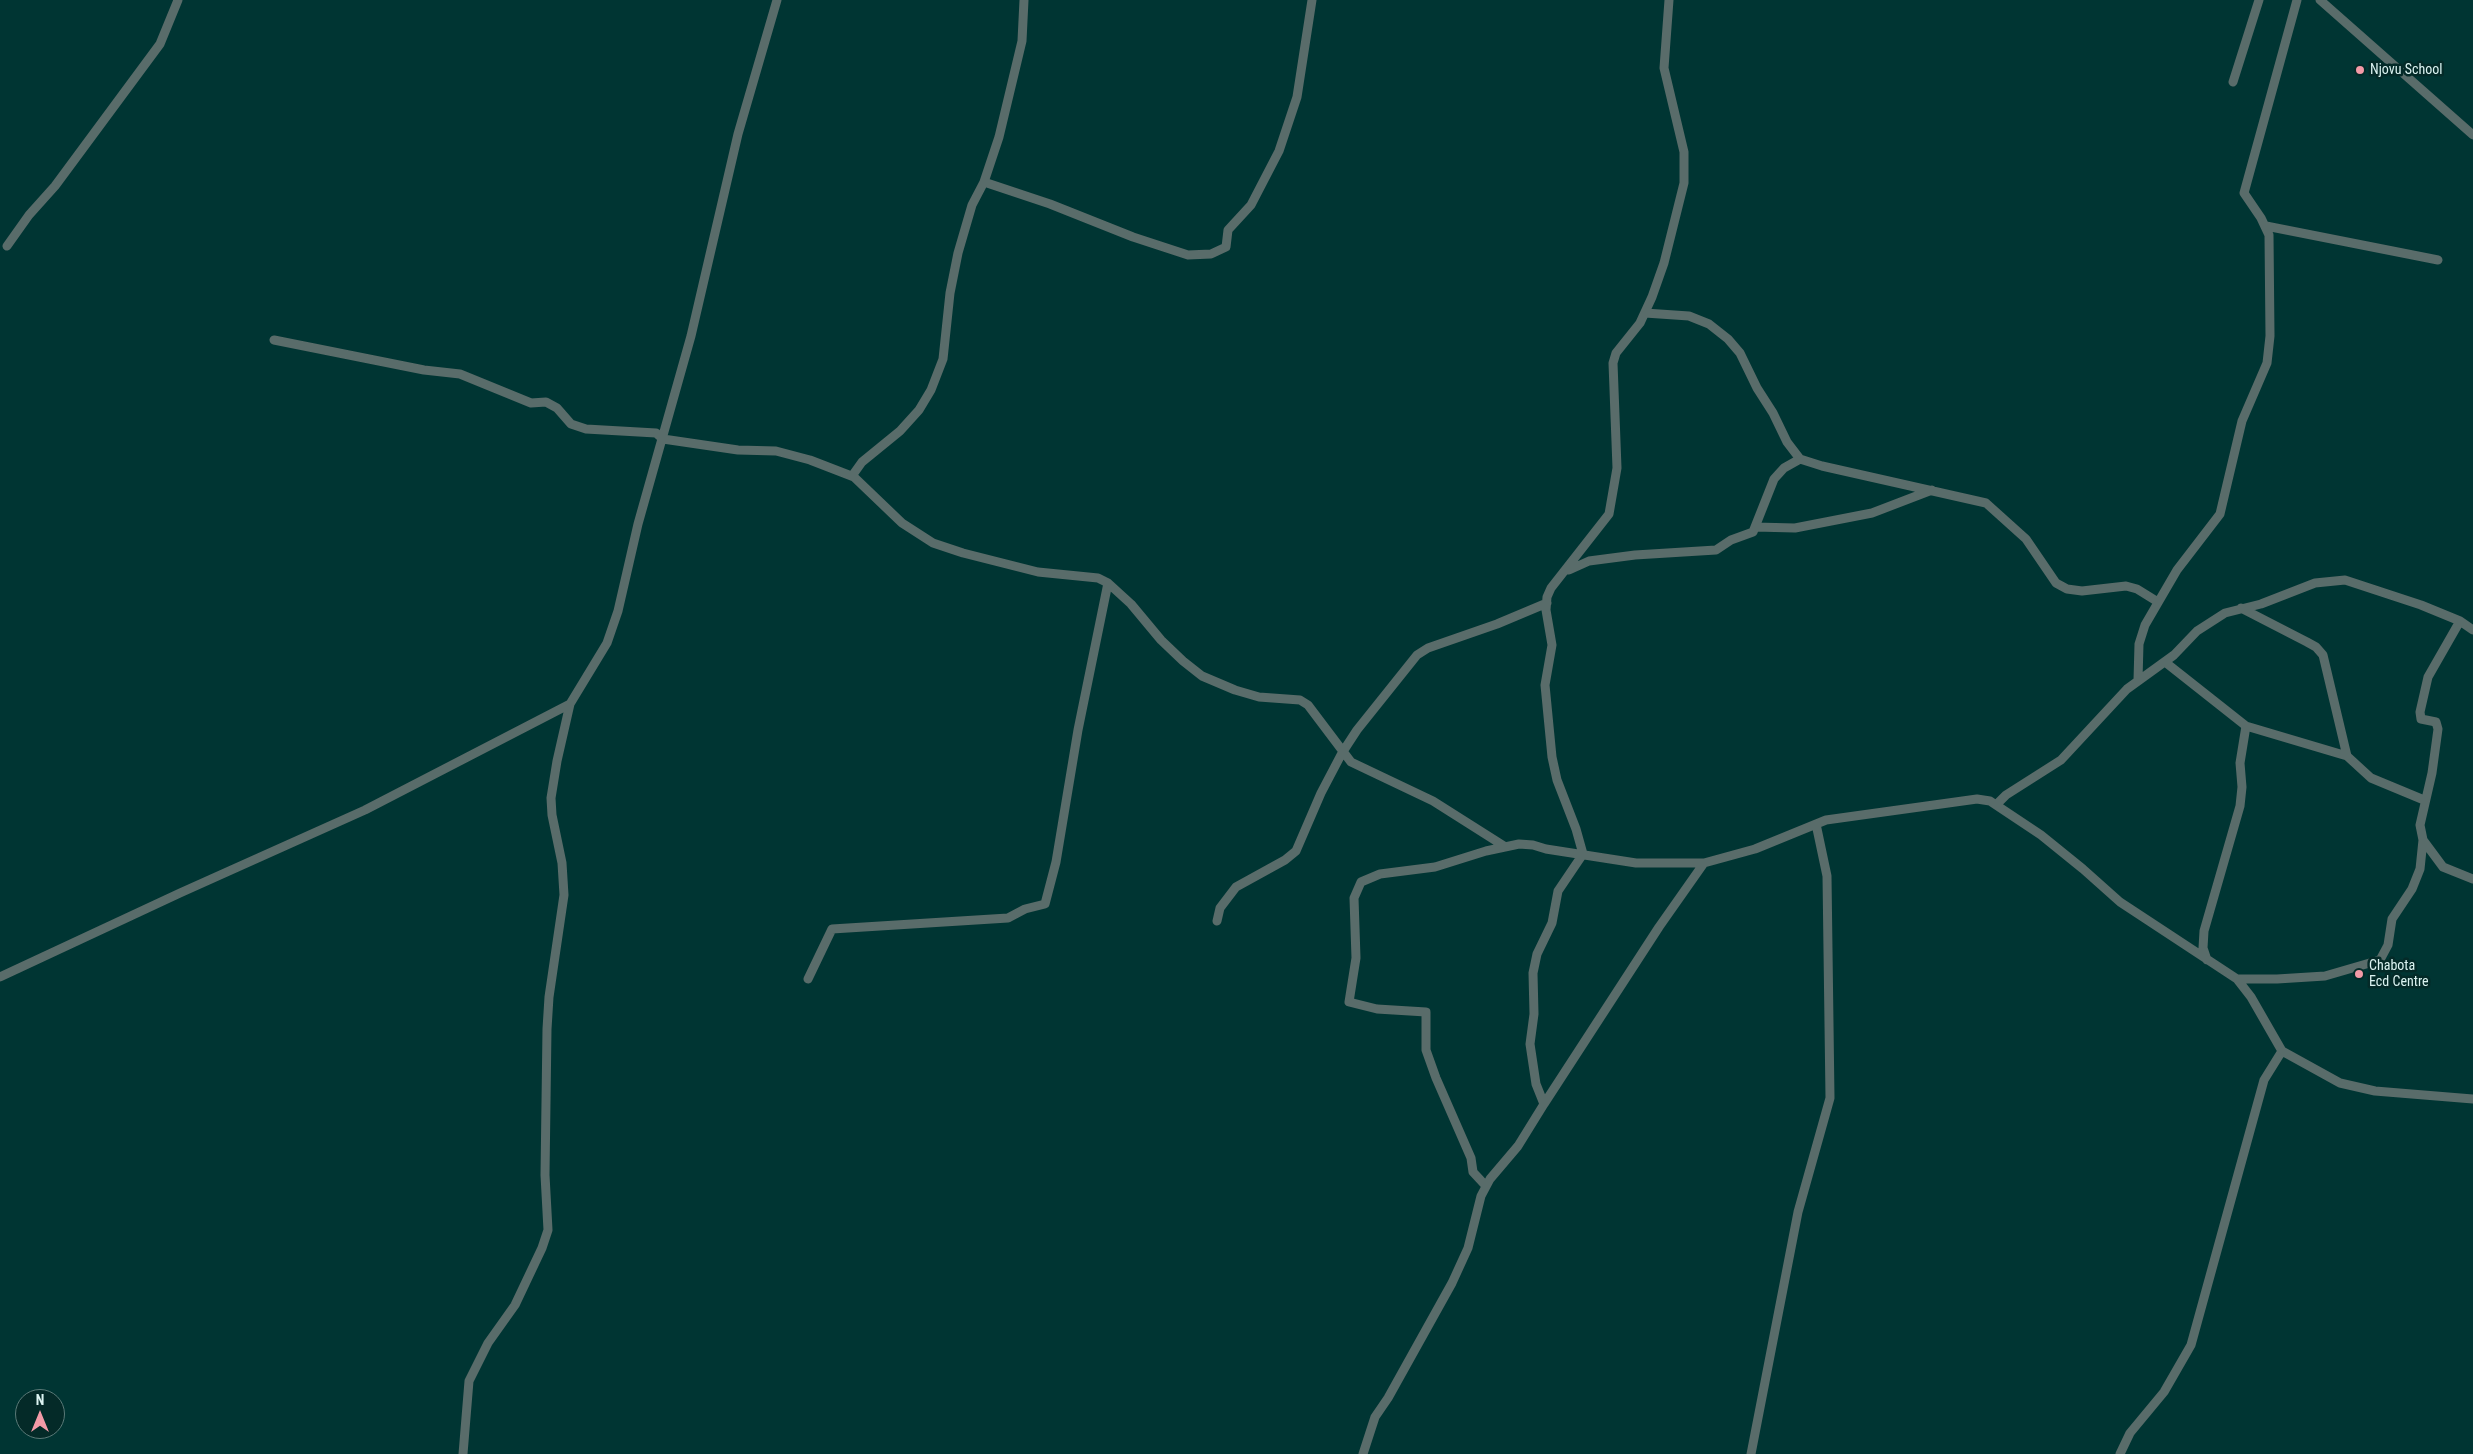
<!DOCTYPE html>
<style>
body{margin:0}
#map{position:relative;width:2473px;height:1454px;overflow:hidden;background:#003533;font-family:"Roboto Condensed",sans-serif}
canvas{display:block}
.north{position:absolute;left:15px;top:1389px;width:50px;height:50px;box-sizing:border-box;background:#042a28;border:1px solid #5a7a78;border-radius:50%;rotate:0deg;font-size:14px;font-weight:700;line-height:20px;text-align:center;color:#dbf3f1}
.north::after{content:'';display:block;margin:auto;width:18px;height:22px;background:#f39aa7;clip-path:polygon(50% 0,100% 100%,50% 72%,0 100%)}
</style>
<div id="map">
<canvas width="2473" height="1454"></canvas>
<div class="north">N</div>
</div>
<script>
const context = document.querySelector('canvas').getContext('2d');
context.lineJoin = 'round';
const poly = rows => new Path2D(rows.map(r => 'M' + r).join(''));
function strokePath(path, color, width, dash) { context.strokeStyle = color; context.lineWidth = width; context.lineCap = dash ? 'butt' : 'round'; context.setLineDash(dash || []); context.stroke(path); }
function drawText(font, color, halo, rows, align = 'center') {
  context.font = font + ' "Roboto Condensed",sans-serif'; context.lineWidth = 5; context.setLineDash([]); context.textBaseline = 'middle'; context.strokeStyle = halo; context.fillStyle = color; for (const [text, x, y, turn = 0] of rows) {
    context.save(); context.translate(x, y); context.rotate((+turn || 0) * Math.PI / 180); context.textAlign = isNaN(turn) ? turn : align; if (halo) context.strokeText(text, 0, 0); context.fillText(text, 0, 0); context.restore();
  }
}
strokePath(poly([
 [2320,0,2473,135],
 [2233,82,2259,0],
 [984,182,1050,204,1133,237,1188,255,1211,254,1226,247,1228,230,1251,205,1279,151,1297,97,1312,0],
 [2266,226,2438,260],
 [7,246,29,215,55,186,160,44,178,0],
 [1645,313,1689,316,1709,324,1728,339,1740,353,1757,388,1773,413,1787,442,1800,459,1822,466,1986,503,2026,539,2056,583,2067,589,2082,591,2126,586,2137,589,2158,602],
 [274,340,424,370,460,374,531,403,546,402,557,408,571,424,586,429,656,433,663,439,738,450,776,451,810,460,854,477,902,523,933,543,963,553,1038,572,1098,578,1108,583,1131,604,1161,640,1183,661,1202,676,1235,690,1259,697,1300,700,1308,705,1351,762,1433,801,1504,846],
 [852,476,862,462,900,431,919,410,931,390,943,359,950,293,958,253,972,205,984,182,999,137,1022,41,1024,0],
 [1755,527,1795,528,1872,513,1932,490],
 [1569,570,1589,561,1635,555,1716,550,1731,540,1753,532,1774,479,1784,468,1800,459],
 [2241,608,2307,642,2316,647,2323,655,2347,756],
 [2460,621,2428,677,2420,712,2421,719,2436,722,2438,729,2432,773,2420,825,2423,840,2443,867,2473,879],
 [2165,662,2246,726,2347,756,2371,778,2424,800],
 [2138,680,2139,644,2145,625,2177,570,2220,514,2242,421,2267,363,2270,336,2269,235,2261,218,2244,193,2297,0],
 [1996,805,2006,795,2061,760,2127,689,2174,655,2197,631,2225,613,2261,604,2315,583,2345,580,2421,605,2460,621,2473,630],
 [1217,921,1220,908,1236,887,1285,860,1296,851,1321,793,1342,753,1357,730,1417,655,1428,648,1497,624,1547,603],
 [2207,960,2203,948,2204,931,2240,806,2242,787,2240,763,2246,726],
 [0,977,180,893,365,810,570,704],
 [808,979,832,929,1008,918,1025,909,1045,904,1056,862,1078,730,1108,583],
 [2237,979,2277,979,2325,976,2380,960,2388,945,2392,919,2412,889,2420,869,2423,840],
 [1544,1104,1659,927,1704,863],
 [1486,1186,1473,1172,1471,1158,1436,1078,1426,1050,1426,1012,1377,1009,1349,1002,1356,958,1354,898,1361,882,1380,874,1435,867,1486,851,1519,844,1533,845,1546,849,1636,863,1704,863,1755,849,1826,820,1977,799,1990,801,2041,835,2083,869,2120,902,2237,979,2251,997,2282,1051,2340,1083,2375,1091,2473,1099],
 [463,1454,469,1381,488,1343,515,1305,542,1248,548,1230,545,1175,547,1029,549,997,564,895,562,863,552,815,551,798,557,761,570,704,607,643,618,611,638,524,691,336,738,134,777,0],
 [1363,1454,1375,1417,1388,1398,1452,1283,1468,1248,1481,1196,1490,1179,1518,1146,1544,1104,1536,1084,1530,1044,1534,1014,1533,973,1537,954,1552,923,1558,891,1583,854,1576,829,1557,780,1552,757,1545,685,1552,645,1546,610,1547,597,1551,588,1609,514,1617,468,1613,363,1616,353,1640,323,1652,297,1664,263,1684,183,1684,152,1664,68,1669,0],
 [1751,1454,1798,1212,1830,1098,1827,876,1816,824],
 [2120,1454,2130,1433,2164,1392,2191,1345,2264,1080,2282,1051]
]), '#596c6a', 9);
for (const [x, y, r, color] of [
 [2360,70,5,"#f39aa7"],
 [2359,974,5,"#f39aa7"]
]) { const dot = new Path2D(); dot.arc(x, y, r, 0, 2 * Math.PI); context.fillStyle = color; context.fill(dot); strokePath(dot, '#042a28', 2); }
drawText('14px', '#dbf3f1', '#042a28', [
 ["Njovu School",2370,70],
 ["Chabota",2369,966],
 ["Ecd Centre",2369,982]
], 'left');
</script>
